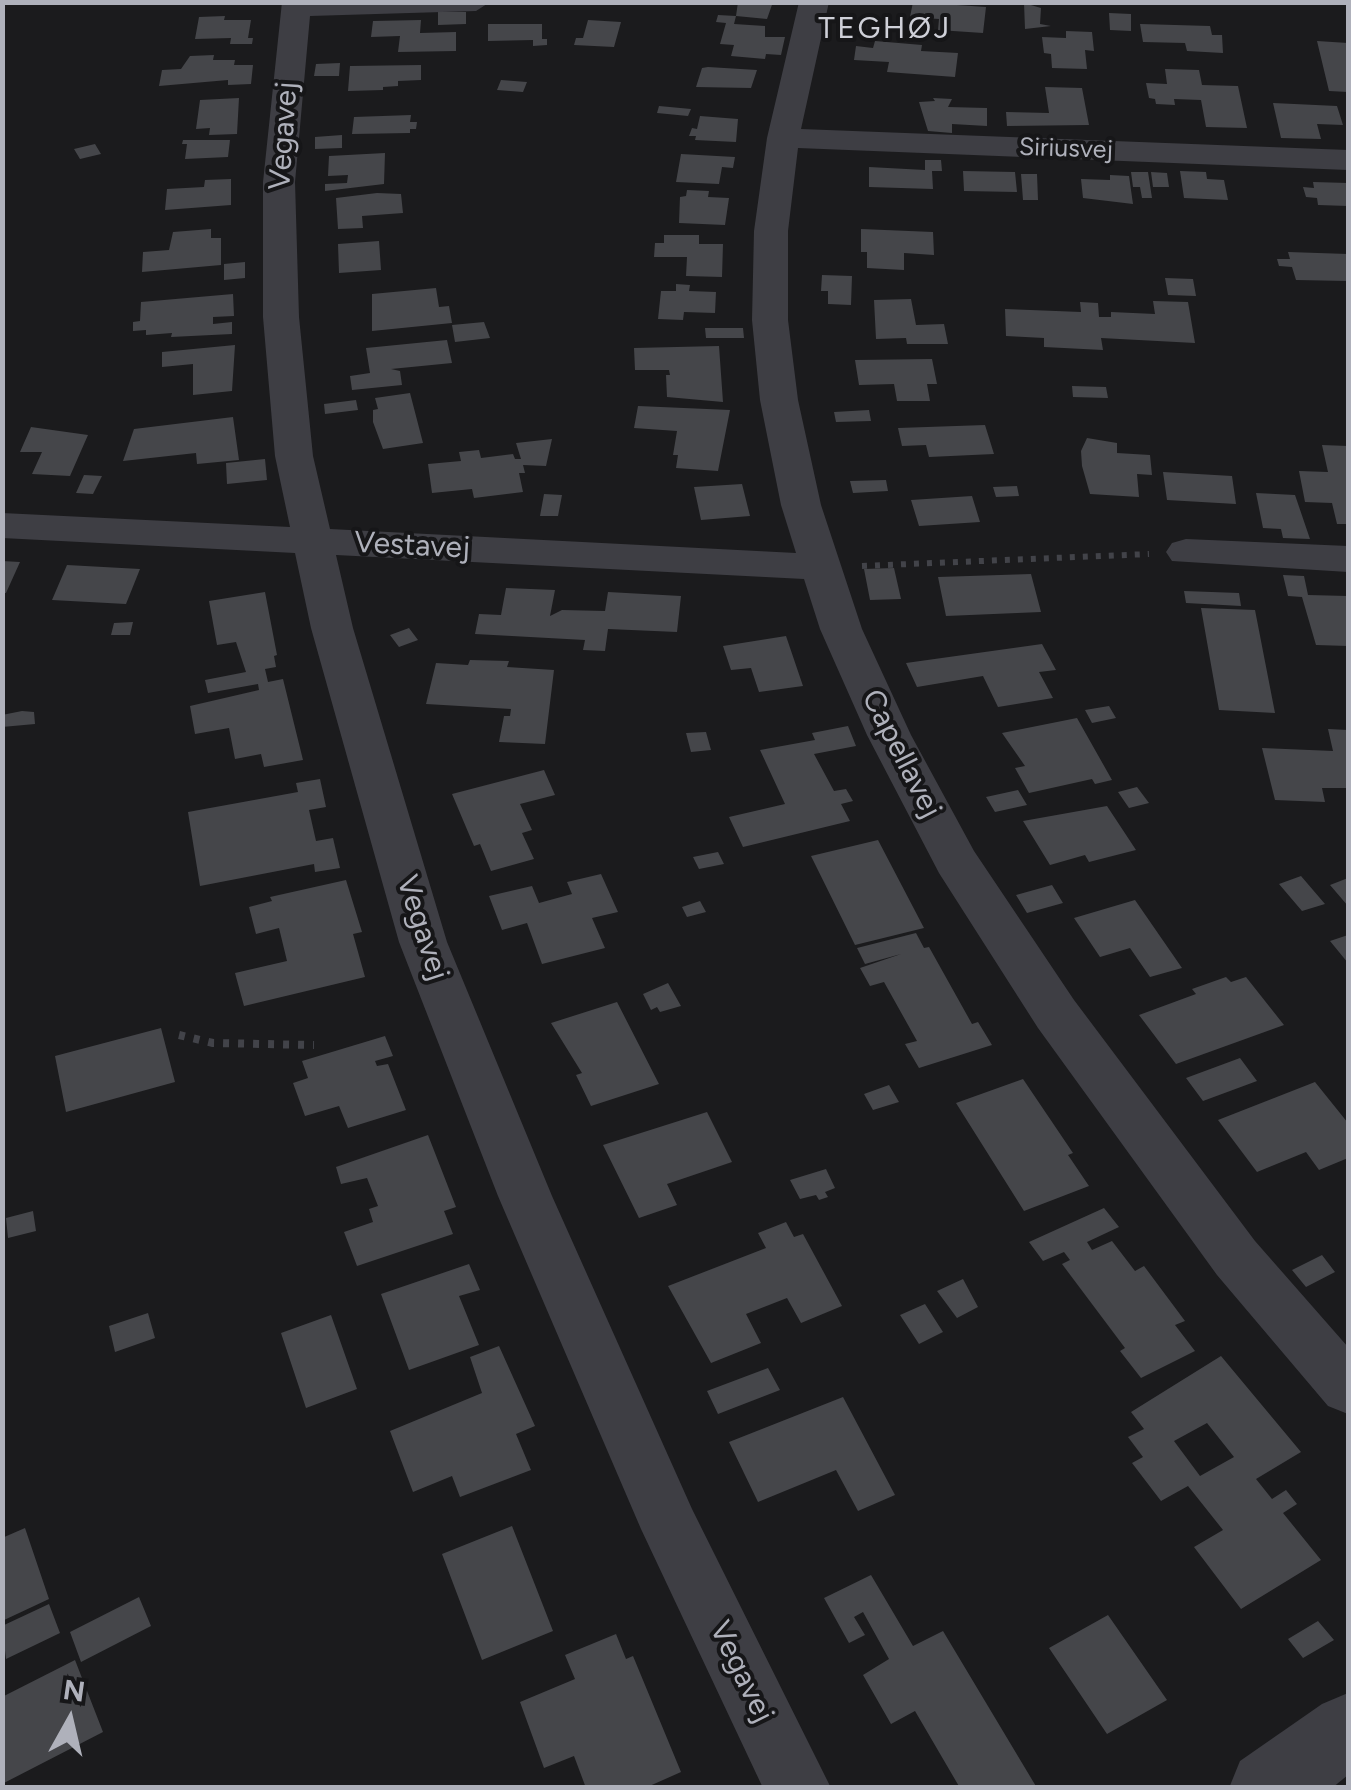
<!DOCTYPE html>
<meta charset="utf-8">
<style>
body{margin:0}
#map{position:relative;width:1351px;height:1790px;overflow:hidden;background:#1b1b1d;font-family:Figtree,sans-serif}
canvas{display:block}
.frame{position:absolute;inset:0;border:5px solid #afb1bb;pointer-events:none}
.north{position:absolute;left:20px;top:1670px;width:100px;height:100px;-webkit-text-stroke:8px #161618;paint-order:stroke;rotate:8deg;font-size:28px;font-weight:700;line-height:40px;text-align:center;color:#afb1bb}
.north::after{content:'';display:block;margin:auto;width:35px;height:45px;background:#afb1bb;clip-path:polygon(50% 0,100% 100%,50% 72%,0 100%)}
</style>
<div id="map">
<canvas width="1351" height="1790"></canvas>
<div class="frame"></div>
<div class="north">N</div>
</div>
<script>
const context = document.querySelector('canvas').getContext('2d');
context.lineJoin = 'round';
function fillPath(path, color) { context.fillStyle = color; context.fill(path, 'evenodd'); }
const poly = rows => new Path2D(rows.map(r => 'M' + r).join(''));
function strokePath(path, color, width, dash) { context.strokeStyle = color; context.lineWidth = width; context.lineCap = dash ? 'butt' : 'round'; context.setLineDash(dash || []); context.stroke(path); }
function drawText(font, color, halo, rows, align = 'center') {
  context.font = font + ' Figtree,sans-serif'; context.lineWidth = 8; context.setLineDash([]); context.textBaseline = 'middle'; context.strokeStyle = halo; context.fillStyle = color; for (const [text, x, y, turn = 0] of rows) {
    context.save(); context.translate(x, y); context.rotate((+turn || 0) * Math.PI / 180); context.textAlign = isNaN(turn) ? turn : align; if (halo) context.strokeText(text, 0, 0); context.fillText(text, 0, 0); context.restore();
  }
}
fillPath(poly([
 [738,2,773,2,767,19,736,16],
 [913,2,986,7,983,33,938,30,939,19,910,17],
 [1024,3,1041,8,1040,24,1051,26,1025,29],
 [438,12,466,12,466,24,438,25],
 [1109,13,1131,14,1131,31,1110,30],
 [718,15,736,16,734,24,765,26,765,37,785,37,781,55,766,54,765,59,731,56,734,45,720,44,726,23,716,22],
 [225,16,224,20,251,20,248,38,253,38,252,44,230,44,231,38,195,39,199,17],
 [421,20,420,33,456,32,456,51,398,52,400,36,371,37,373,21],
 [588,20,621,22,614,47,574,45,576,38,583,38],
 [488,24,542,24,542,39,547,39,547,45,533,46,533,40,488,41],
 [1140,24,1210,26,1212,35,1222,35,1223,53,1187,51,1185,43,1143,42],
 [1066,31,1092,32,1094,51,1085,50,1087,69,1052,68,1051,54,1044,53,1042,37,1066,38],
 [875,41,922,45,921,51,958,53,955,77,887,72,889,62,854,60,856,46,873,48],
 [1317,41,1348,43,1348,92,1329,91],
 [214,55,213,60,235,60,234,65,253,65,251,84,228,85,228,80,159,86,162,70,181,69,190,56],
 [340,63,339,76,314,76,316,64],
 [421,65,421,80,398,81,398,86,383,87,383,90,348,91,350,66],
 [702,68,708,67,757,70,751,88,696,87],
 [1165,69,1199,70,1202,85,1238,86,1247,128,1206,127,1201,100,1174,99,1175,105,1156,104,1155,99,1149,98,1146,83,1167,84],
 [501,80,527,82,523,92,497,90],
 [1045,87,1082,88,1089,125,1007,126,1006,112,1049,113],
 [239,98,237,134,209,135,210,128,196,129,200,100],
 [933,98,952,99,948,107,987,108,987,126,952,124,952,133,928,131,919,102,935,101],
 [1273,103,1337,106,1343,125,1317,124,1321,139,1281,138],
 [659,106,691,109,688,116,657,113],
 [411,115,410,122,417,122,416,129,410,129,410,133,352,134,354,117],
 [700,116,738,119,736,142,695,140,696,136,689,136,692,128,697,129],
 [342,135,342,148,315,149,315,137],
 [183,140,230,140,228,157,185,159,187,144,182,144],
 [95,144,101,154,80,159,74,149],
 [385,153,384,184,325,191,325,184,347,183,348,175,328,176,329,156],
 [681,154,735,157,733,168,722,167,719,184,676,182],
 [925,160,941,160,942,171,932,171,933,189,869,187,869,167,925,170],
 [963,171,1015,172,1017,192,964,191],
 [1180,171,1206,172,1207,179,1224,180,1228,200,1184,198],
 [1131,172,1148,172,1152,198,1142,198,1140,187,1133,187],
 [1151,172,1167,173,1169,187,1153,187],
 [1021,174,1037,174,1038,200,1023,200],
 [1110,175,1129,176,1133,204,1083,198,1081,179,1110,180],
 [231,179,231,205,165,210,167,189,204,187,205,180],
 [1313,182,1348,183,1348,206,1318,205,1317,198,1306,197,1303,187,1314,188],
 [687,190,709,191,708,197,729,198,725,225,679,223,680,197,686,196],
 [377,193,401,194,403,213,362,216,363,228,338,229,336,198],
 [211,229,211,238,221,238,221,265,142,272,143,252,169,250,173,232],
 [861,229,933,232,934,255,904,253,904,270,867,268,867,252,861,252],
 [664,235,699,235,699,244,723,244,722,277,686,276,687,257,654,257,655,243,664,243],
 [379,241,381,270,339,273,338,244],
 [1288,252,1348,254,1348,281,1296,280,1292,267,1279,266,1277,259,1290,259],
 [245,262,245,278,224,280,224,264],
 [822,275,852,276,851,305,828,304,828,291,821,291],
 [1165,278,1193,279,1196,296,1168,295],
 [676,284,690,285,689,291,716,292,715,313,684,312,683,320,658,319,661,291,676,291],
 [436,288,439,307,449,306,452,323,372,331,372,294],
 [233,294,234,316,213,317,213,324,232,322,232,334,171,337,172,333,146,335,146,330,133,331,133,322,140,321,141,302],
 [911,299,916,325,944,324,948,344,907,344,906,338,876,339,874,300],
 [1153,301,1188,302,1195,343,1101,338,1103,350,1044,347,1044,338,1006,336,1005,309,1081,312,1080,302,1098,303,1099,317,1111,317,1111,312,1155,314],
 [484,322,490,338,455,342,452,325],
 [705,328,743,328,744,338,706,338],
 [447,340,452,363,391,369,400,371,402,385,352,390,350,376,370,373,366,348],
 [235,345,232,391,193,395,193,364,162,367,162,352],
 [719,346,723,402,667,397,666,375,670,375,669,370,635,370,634,348],
 [932,359,937,384,927,384,930,401,897,401,894,384,859,385,855,360],
 [1072,386,1106,387,1108,398,1073,397],
 [410,393,423,443,383,449,373,422,373,410,378,409,375,398],
 [356,400,358,410,325,414,324,404],
 [638,406,730,410,718,471,676,468,678,455,673,455,677,431,634,428],
 [869,410,871,421,836,422,834,412],
 [233,417,239,460,197,464,196,453,123,461,134,429],
 [985,425,994,454,929,457,926,445,902,446,898,428],
 [31,427,88,435,70,476,32,474,42,452,20,452],
 [1087,438,1117,443,1117,453,1150,455,1152,475,1137,474,1139,497,1090,494,1082,466,1081,451],
 [552,439,546,466,523,465,525,473,519,473,523,492,474,498,472,489,432,493,428,464,461,461,459,452,479,450,481,458,513,454,515,459,521,459,516,443],
 [1322,445,1348,446,1348,524,1337,524,1332,503,1305,502,1299,471,1328,472],
 [265,459,267,480,227,484,226,463],
 [1163,472,1232,476,1236,504,1167,500],
 [84,475,102,476,93,494,76,493],
 [886,480,888,491,853,493,850,481],
 [742,484,750,516,701,520,694,487],
 [1017,486,1019,496,996,497,993,487],
 [1256,493,1295,495,1310,539,1283,538,1281,529,1263,528],
 [544,494,562,495,558,516,540,516],
 [972,496,980,522,919,526,911,500],
 [2,561,20,562,6,593,2,593],
 [67,565,140,569,126,604,52,600],
 [894,568,901,599,870,600,864,569],
 [1031,574,1041,612,946,616,938,577],
 [1283,575,1304,576,1308,595,1348,596,1348,646,1316,645,1302,597,1288,596],
 [506,588,555,590,550,616,562,610,605,611,608,592,681,596,677,632,608,629,605,651,583,650,585,640,475,634,479,614,501,615],
 [1184,591,1239,593,1241,606,1186,603],
 [265,592,277,655,274,656,276,667,265,669,268,682,283,679,303,760,264,767,261,754,235,759,229,728,195,734,190,706,259,690,258,684,208,693,205,680,246,672,236,642,217,645,209,601],
 [1201,608,1255,610,1275,713,1219,710],
 [133,622,130,635,111,635,114,623],
 [409,628,418,640,399,647,390,635],
 [786,636,803,686,759,692,751,668,731,670,723,646],
 [1042,644,1056,670,1039,672,1053,698,998,707,983,676,917,687,906,663],
 [470,660,509,661,507,667,554,670,545,744,499,742,504,716,510,716,511,709,426,704,436,663,468,665],
 [1109,706,1116,718,1092,723,1085,710],
 [22,711,34,712,35,724,2,727,2,715],
 [1077,718,1112,780,1095,784,1092,779,1029,793,1015,768,1025,766,1002,733],
 [848,726,856,746,814,754,834,791,846,789,853,801,841,804,850,821,743,847,729,817,785,804,760,750,815,740,812,733],
 [1328,729,1348,730,1348,788,1322,788,1325,802,1275,800,1262,748,1333,751],
 [706,732,711,750,691,752,686,733],
 [544,770,555,795,520,804,532,830,522,833,534,859,491,871,480,844,474,846,452,794],
 [320,779,326,807,309,810,316,841,333,838,340,868,315,872,314,864,200,886,188,812,298,792,296,783],
 [1137,787,1149,803,1129,808,1118,792],
 [1018,790,1027,805,995,812,986,797],
 [1107,806,1136,850,1089,862,1085,855,1050,865,1023,821],
 [878,840,924,928,855,945,811,856],
 [718,852,724,864,699,869,693,857],
 [601,874,618,912,592,918,605,948,542,964,527,923,502,930,489,896,532,886,539,903,572,894,567,882],
 [1301,876,1325,904,1302,911,1279,884],
 [1348,878,1348,906,1330,885],
 [346,880,362,932,353,934,365,977,244,1006,235,973,287,961,279,928,256,934,249,907,272,901,270,897],
 [1052,885,1063,903,1027,913,1016,895],
 [1135,900,1182,968,1150,977,1130,948,1100,957,1074,918],
 [700,901,706,912,687,917,682,907],
 [916,933,924,948,929,947,972,1024,978,1022,992,1045,919,1068,905,1044,917,1041,884,982,870,986,860,968,901,954,865,964,857,948],
 [1348,935,1348,963,1330,941],
 [1226,977,1231,982,1246,977,1284,1025,1176,1064,1139,1015,1196,994,1192,989],
 [668,983,681,1006,660,1012,657,1007,651,1010,643,994],
 [617,1002,659,1084,591,1106,576,1075,582,1073,551,1023],
 [161,1028,175,1082,66,1112,55,1056],
 [385,1036,393,1056,375,1061,377,1066,388,1064,406,1110,348,1128,339,1106,305,1116,293,1083,308,1078,302,1061],
 [1240,1058,1257,1081,1203,1101,1186,1078],
 [1023,1079,1073,1153,1068,1155,1089,1186,1024,1211,956,1103],
 [1315,1082,1348,1123,1348,1158,1319,1170,1306,1152,1257,1172,1218,1120],
 [889,1085,899,1102,873,1110,864,1094],
 [707,1112,732,1162,667,1184,677,1205,639,1218,603,1145],
 [428,1135,456,1207,444,1211,453,1234,357,1266,344,1232,373,1222,369,1209,378,1206,367,1178,341,1184,336,1167],
 [826,1169,835,1188,825,1192,828,1197,819,1200,816,1195,800,1199,790,1180],
 [1104,1208,1119,1227,1087,1242,1092,1250,1112,1241,1135,1271,1144,1266,1185,1321,1175,1325,1195,1351,1141,1378,1120,1351,1125,1348,1062,1264,1070,1260,1064,1252,1043,1261,1029,1242],
 [33,1211,36,1231,8,1238,6,1218],
 [786,1222,794,1237,803,1234,842,1306,801,1323,787,1298,746,1314,761,1343,711,1363,668,1286,766,1248,758,1233],
 [1322,1255,1335,1272,1306,1287,1292,1270],
 [469,1264,480,1290,459,1296,479,1345,409,1370,381,1294],
 [963,1279,978,1307,957,1318,937,1291],
 [925,1304,943,1332,919,1344,900,1315],
 [148,1313,155,1338,115,1352,109,1326],
 [331,1315,357,1389,306,1408,281,1333],
 [499,1346,535,1426,516,1434,531,1470,460,1497,452,1476,413,1492,390,1431,482,1393,470,1357],
 [1221,1356,1301,1452,1256,1479,1272,1499,1286,1490,1297,1504,1283,1513,1321,1560,1241,1609,1194,1547,1223,1530,1188,1486,1161,1501,1132,1463,1143,1457,1128,1437,1144,1429,1131,1412],
 [1207,1423,1234,1457,1200,1476,1174,1441],
 [768,1368,780,1390,718,1414,707,1391],
 [843,1397,895,1495,858,1511,836,1470,758,1502,729,1442],
 [512,1526,553,1631,482,1660,442,1554],
 [25,1528,49,1599,2,1621,2,1538],
 [871,1575,913,1646,943,1631,1037,1788,960,1788,915,1711,891,1724,863,1675,889,1659,863,1612,854,1617,865,1635,849,1643,824,1598],
 [139,1597,151,1626,81,1662,70,1632],
 [49,1604,60,1633,6,1659,2,1626],
 [1108,1615,1167,1700,1107,1734,1049,1648],
 [1318,1621,1334,1640,1303,1658,1288,1639],
 [616,1634,626,1659,633,1656,681,1772,645,1788,586,1788,574,1756,544,1768,520,1702,575,1679,565,1655],
 [75,1660,103,1732,2,1784,2,1697]
]), '#45464a');
strokePath(poly([
 [862,566,1149,554]
]), '#424349', 6, [5, 8]);
strokePath(poly([
 [179,1035,213,1043,314,1045]
]), '#424349', 8, [6, 9]);
fillPath(poly([
 [282,2,490,2,476,11,310,16,295,182,299,317,313,456,330,529,796,553,781,505,760,400,752,320,754,231,767,138,799,2,829,2,801,129,1348,150,1348,170,798,148,788,231,788,320,798,400,821,505,862,629,911,735,974,851,1074,1000,1255,1241,1348,1347,1348,1414,1328,1406,1217,1275,1038,1028,939,873,867,735,820,629,804,579,336,555,353,628,447,942,552,1196,692,1509,831,1788,763,1788,641,1529,498,1196,399,942,311,628,295,553,2,538,2,513,290,527,275,456,263,317,263,182,282,2],
 [1186,539,1348,546,1348,572,1172,561,1166,552,1172,543,1186,539]
]), '#3e3e44');
fillPath(poly([
 [1348,1693,1348,1775,1332,1788,1229,1788,1240,1761,1322,1704,1348,1693]
]), '#3e3e44');
drawText('25px', '#afb1bb', '#161618', [
 ["Siriusvej",1066,149,2]
]);
context.letterSpacing = '2.5px';
drawText('30px', '#cfd0d8', '#161618', [
 ["TEGHØJ",885,29]
]);
context.letterSpacing = '0px';
drawText('30px', '#afb1bb', '#161618', [
 ["Vegavej",284,136,-86],
 ["Vestavej",412,546,3],
 ["Capellavej",901,754,63],
 ["Vegavej",422,928,72],
 ["Vegavej",741,1672,64]
]);
</script>
